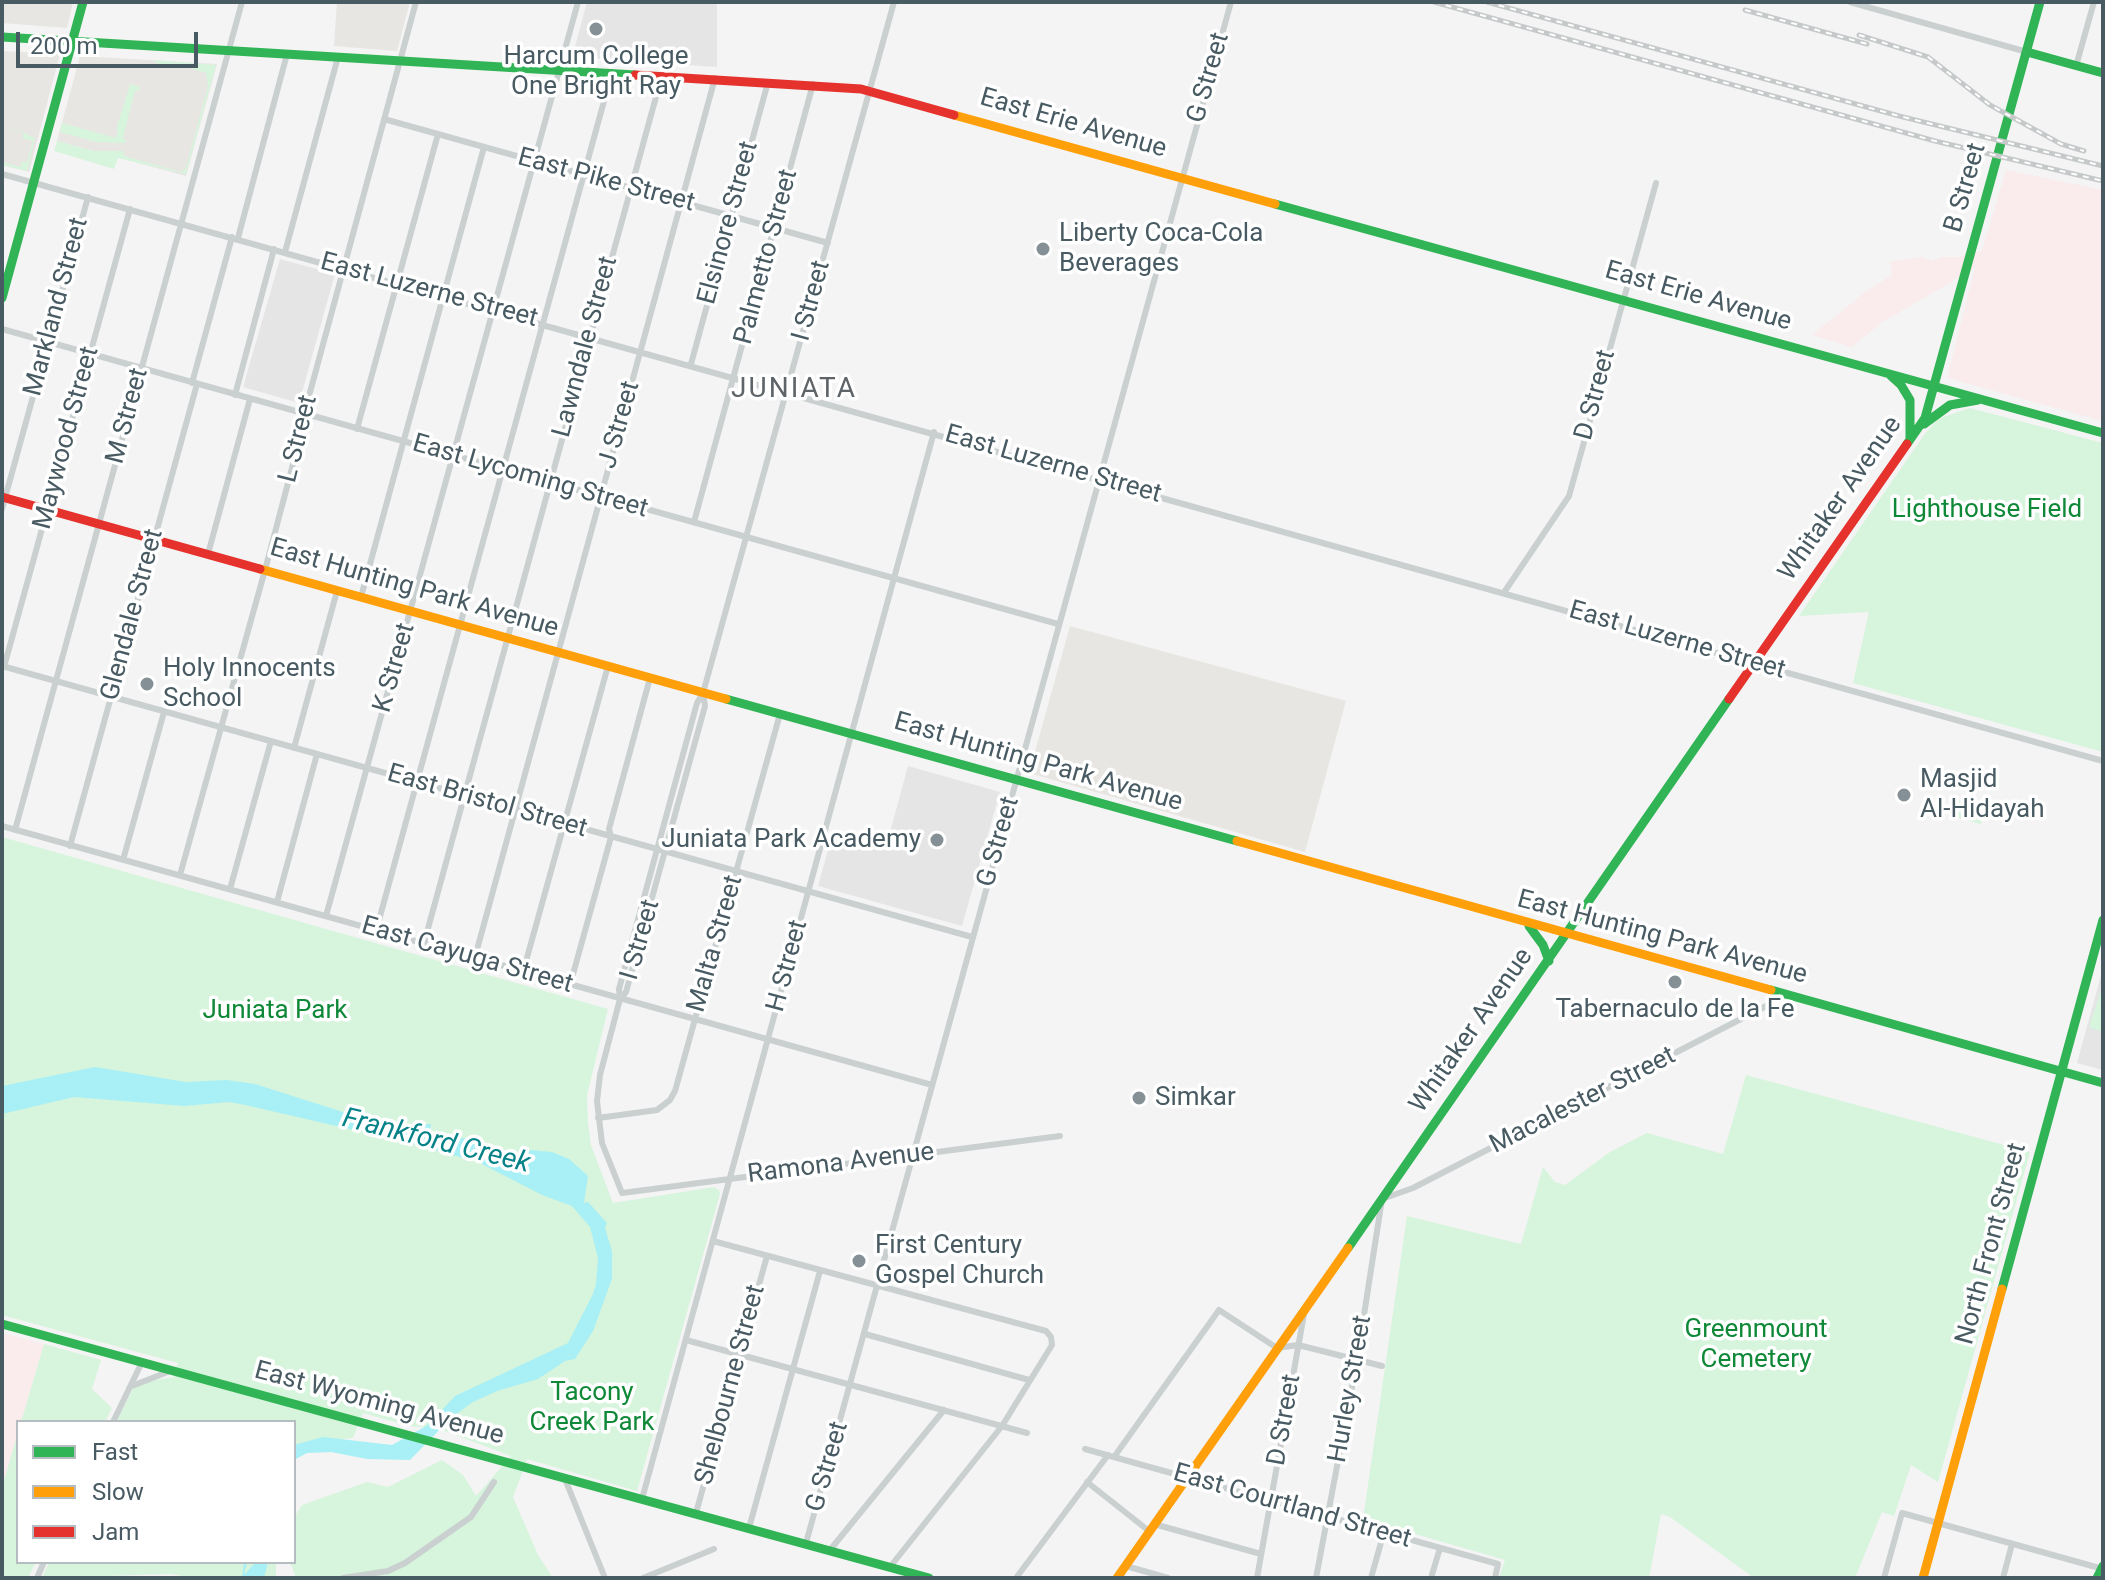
<!DOCTYPE html>
<style>
body{margin:0}
#map{position:relative;width:2105px;height:1580px;overflow:hidden;background:#f4f4f4;font-family:Roboto,sans-serif}
canvas{display:block}
.frame{position:absolute;inset:0;border:4px solid #485a62;pointer-events:none}
.legend{position:absolute;left:16px;top:1420px;width:280px;height:144px;box-sizing:border-box;background:#fff;border:2px solid #b6bdc0;margin:0;padding:10px 14px;list-style:none;font-size:24px;color:#485a62}
.legend li{display:flex;align-items:center;gap:16px;height:40px}
.legend b{width:40px;border:2px solid #b6bdc0}
.scale{position:absolute;left:16px;top:32px;width:182px;height:36px;box-sizing:border-box;border:4px solid #485a62;border-top:0;padding-left:10px;font-size:24px;line-height:28px;white-space:nowrap;color:#485a62;-webkit-text-stroke:6px #fff;paint-order:stroke}
</style>
<div id="map">
<canvas width="2105" height="1580"></canvas>
<div class="frame"></div>
<ul class="legend">
<li><b style="height:10px;background:#30b455"></b>Fast</li>
<li><b style="height:10px;background:#ff9f0a"></b>Slow</li>
<li><b style="height:10px;background:#e5322d"></b>Jam</li>
</ul>
<div class="scale">200 m</div>
</div>
<script>
const context = document.querySelector('canvas').getContext('2d');
context.lineJoin = 'round';
function fillPath(path, color) { context.fillStyle = color; context.fill(path, 'evenodd'); }
const poly = rows => new Path2D(rows.map(r => 'M' + r).join(''));
function strokePath(path, color, width, dash) { context.strokeStyle = color; context.lineWidth = width; context.lineCap = dash ? 'butt' : 'round'; context.setLineDash(dash || []); context.stroke(path); }
function drawText(font, color, halo, rows, align = 'center') {
  context.font = font + ' Roboto,sans-serif'; context.lineWidth = 7; context.setLineDash([]); context.textBaseline = 'middle'; context.strokeStyle = halo; context.fillStyle = color; for (const [text, x, y, turn = 0] of rows) {
    context.save(); context.translate(x, y); context.rotate((+turn || 0) * Math.PI / 180); context.textAlign = isNaN(turn) ? turn : align; if (halo) context.strokeText(text, 0, 0); context.fillText(text, 0, 0); context.restore();
  }
}
fillPath(poly([
 [2,2,73,2,67,28,2,23],
 [337,2,410,2,397,51,334,46],
 [2,51,60,54,29,172,2,165],
 [80,56,217,64,186,176,57,141],
 [1070,626,1346,701,1305,852,1029,773]
]), '#e8e6e2');
fillPath(poly([
 [587,2,717,2,717,67,572,57],
 [280,259,335,274,299,403,243,387],
 [908,766,1000,792,962,926,818,886,833,832,886,847],
 [2103,968,2103,1070,2077,1063]
]), '#e5e5e6');
fillPath(poly([
 [2006,170,2103,190,2103,421,1947,378,1975,268,1881,323,1852,347,1812,335,1868,290,1892,275,1890,262,1922,257,1932,261,1941,257,1959,257,1982,251],
 [2,1333,44,1344,21,1422,18,1422,18,1432,2,1488]
]), '#faebec');
fillPath(poly([
 [154,60,216,65,186,174,118,158,114,169,54,151,57,141,94,151,124,151,124,156,181,172,186,168,208,86,206,73,173,63,171,68,156,63],
 [130,84,140,87,139,91,135,91,123,138,126,140,125,143,96,142,60,132,62,123,116,138,118,131,116,130],
 [2,126,20,131,35,138,27,171,2,165,2,162,20,167,22,162,27,162,33,141,23,138,23,133],
 [1970,408,2103,443,2103,752,1853,683,1869,612,1799,616,1924,435,1938,419],
 [1951,799,1963,802,1962,810,1983,816,1981,824,1951,816,1948,811],
 [2,837,608,1009,587,1095,588,1122,591,1145,613,1203,714,1187,719,1190,720,1194,637,1491,527,1459,513,1497,538,1555,553,1578,296,1578,290,1562,294,1562,295,1516,302,1505,367,1482,388,1487,442,1460,463,1475,476,1496,511,1456,437,1428,409,1426,363,1413,353,1438,329,1440,294,1452,294,1422,116,1422,133,1389,145,1382,174,1377,178,1363,2,1315],
 [2103,984,2103,1032,2089,1027],
 [1746,1075,2030,1152,1938,1482,1911,1465,1894,1516,1882,1512,1855,1578,1754,1578,1670,1517,1661,1514,1649,1578,1499,1578,1505,1560,1363,1519,1407,1216,1521,1244,1543,1167,1555,1182,1565,1185,1610,1152,1647,1133,1723,1154],
 [44,1344,101,1360,92,1389,112,1408,105,1422,21,1422],
 [18,1432,18,1562,36,1562,28,1578,2,1578,2,1488],
 [49,1562,276,1562,276,1578,196,1578,170,1574,42,1578]
]), '#d7f4dd');
fillPath(poly([
 [95,1067,186,1082,227,1080,255,1084,346,1113,399,1124,431,1124,430,1131,444,1140,464,1138,519,1156,530,1150,552,1152,569,1159,588,1176,584,1203,588,1202,607,1223,605,1228,612,1251,612,1279,593,1331,575,1359,565,1361,538,1379,497,1391,473,1402,452,1417,410,1460,367,1459,331,1452,307,1453,294,1460,294,1445,323,1437,392,1445,428,1425,455,1396,568,1343,593,1294,596,1284,598,1258,590,1227,572,1206,542,1195,478,1162,402,1141,245,1105,229,1102,184,1106,74,1097,2,1114,2,1086],
 [244,1562,247,1562,244,1575,255,1563,268,1562,264,1578,242,1578]
]), '#a8f0f5');
strokePath(poly([
 [1850,2,2027,52],
 [2076,66,2094,2],
 [384,119,828,243],
 [2,174,2103,761],
 [238,238,287,54],
 [285,252,338,57],
 [2,329,1058,624],
 [691,364,768,82],
 [192,383,232,237],
 [235,395,274,249],
 [357,429,438,134],
 [2,509,88,197],
 [694,522,813,84],
 [208,554,250,399],
 [1505,591,1569,496,1656,183],
 [361,597,484,147],
 [2,666,972,937],
 [4,667,130,209],
 [703,693,705,706,626,992,620,999,600,1075,597,1101,602,1143,622,1193,1060,1136],
 [294,748,337,591],
 [2,826,932,1085],
 [15,830,242,2],
 [70,846,197,384],
 [123,860,164,712],
 [180,875,265,570,306,415,306,407,416,2],
 [230,889,271,741],
 [277,902,317,754],
 [326,916,578,2],
 [376,931,612,72],
 [424,943,662,75],
 [475,957,715,78],
 [523,972,608,666],
 [570,985,611,837,609,829,650,678],
 [620,999,619,989,697,703,703,693,894,2],
 [598,1118,657,1110,670,1100,675,1091,780,714],
 [713,1241,1046,1331,1051,1337,1052,1345,1002,1426,890,1567],
 [865,1334,1029,1380],
 [686,1340,1027,1433],
 [132,1386,170,1371],
 [113,1422,142,1362],
 [1085,1449,1498,1564,1495,1578],
 [1114,1457,1219,1310,1277,1348,1298,1345,1382,1366],
 [565,1479,605,1578],
 [1087,1482,1149,1531],
 [642,1499,934,432],
 [696,1513,767,1256],
 [1154,1524,1261,1554],
 [749,1528,820,1271],
 [806,1543,1231,2],
 [830,1550,944,1410],
 [1126,1566,1168,1578],
 [37,1578,44,1562],
 [343,1578,388,1571,405,1563,471,1517,494,1482],
 [643,1578,714,1549],
 [1016,1578,1108,1455],
 [1257,1578,1304,1314],
 [1316,1578,1357,1360,1382,1199,1413,1188,1768,1005,1777,992],
 [1371,1578,1384,1532],
 [1431,1578,1440,1548],
 [1884,1578,1902,1513,2103,1569],
 [2003,1578,2012,1544]
]), '#cacfd0', 6);
strokePath(poly([
 [2,37,635,75],
 [2027,52,2103,73],
 [1275,204,2103,433],
 [2,298,83,2],
 [1891,376,1901,385,1910,400,1910,438],
 [1924,424,1950,405,1978,400],
 [1907,444,1925,418,2040,2],
 [726,699,1237,841],
 [1529,926,1543,945,1549,961],
 [1771,990,2103,1083],
 [1348,1248,1729,699],
 [2002,1289,2103,920],
 [2,1324,929,1578],
 [2097,1578,2103,1566]
]), '#30b455', 9);
strokePath(poly([
 [954,115,1275,204],
 [260,569,726,699],
 [1237,841,1771,990],
 [1117,1578,1348,1248],
 [1923,1578,2002,1289]
]), '#ff9f0a', 9);
strokePath(poly([
 [635,75,861,89,954,115],
 [2,497,260,569],
 [1729,699,1907,444]
]), '#e5322d', 9);
const rail = poly([
 [1434,2,1935,141,2103,181],
 [1487,2,1899,116,2103,166],
 [1745,10,1867,44],
 [1859,35,1928,57,1990,105,2061,144,2084,151]
]);
strokePath(rail, '#c6c9ca', 5);
strokePath(rail, '#fff', 2, [6]);
for (const [x, y, r, color] of [
 [596,29,8,"#849095"],
 [1043,249,8,"#849095"],
 [147,684,8,"#849095"],
 [1904,795,8,"#849095"],
 [937,840,8,"#849095"],
 [1675,982,8,"#849095"],
 [1139,1098,8,"#849095"],
 [859,1261,8,"#849095"]
]) { const dot = new Path2D(); dot.arc(x, y, r, 0, 2 * Math.PI); context.fillStyle = color; context.fill(dot); strokePath(dot, '#fff', 3); }
drawText('26px', '#485a62', '#fff', [
 ["Harcum College",596,57,"center"],
 ["One Bright Ray",596,87,"center"],
 ["Liberty Coca-Cola",1059,234],
 ["Beverages",1059,264],
 ["Holy Innocents",163,669],
 ["School",163,699],
 ["Masjid",1920,780],
 ["Al-Hidayah",1920,810],
 ["Juniata Park Academy",921,840,"right"],
 ["Tabernaculo de la Fe",1675,1010,"center"],
 ["Simkar",1155,1098],
 ["First Century",875,1246],
 ["Gospel Church",875,1276]
], 'left');
drawText('26px', '#485a62', '#fff', [
 ["G Street",1209,78,-74],
 ["East Erie Avenue",1073,124,16],
 ["East Pike Street",606,181,15],
 ["B Street",1966,188,-74],
 ["Elsinore Street",729,223,-75],
 ["Palmetto Street",767,257,-75],
 ["East Luzerne Street",429,291,15],
 ["East Erie Avenue",1698,297,16],
 ["I Street",812,301,-75],
 ["Markland Street",57,307,-75],
 ["Lawndale Street",586,347,-75],
 ["D Street",1596,395,-75],
 ["M Street",128,416,-75],
 ["J Street",620,425,-74],
 ["Maywood Street",67,438,-75],
 ["L Street",299,439,-76],
 ["East Luzerne Street",1053,465,16],
 ["East Lycoming Street",530,477,16],
 ["Whitaker Avenue",1841,499,-55],
 ["East Hunting Park Avenue",414,589,16],
 ["Glendale Street",133,615,-75],
 ["East Luzerne Street",1677,641,16],
 ["K Street",395,668,-74],
 ["East Hunting Park Avenue",1038,763,16],
 ["East Bristol Street",487,802,16],
 ["G Street",999,842,-74],
 ["East Hunting Park Avenue",1662,938,15],
 ["I Street",641,940,-74],
 ["Malta Street",716,944,-74],
 ["East Cayuga Street",467,956,16],
 ["H Street",788,966,-75],
 ["Whitaker Avenue",1472,1031,-55],
 ["Macalester Street",1583,1101,-27],
 ["Ramona Avenue",841,1164,-7],
 ["North Front Street",1992,1244,-75],
 ["Shelbourne Street",731,1385,-75],
 ["Hurley Street",1351,1389,-80],
 ["East Wyoming Avenue",379,1404,15],
 ["D Street",1285,1420,-80],
 ["G Street",828,1467,-74],
 ["East Courtland Street",1292,1507,16]
]);
drawText('26px', '#0f8838', '#fff', [
 ["Lighthouse Field",1987,510],
 ["Juniata Park",275,1011],
 ["Greenmount",1756,1330],
 ["Cemetery",1756,1360],
 ["Tacony",592,1393],
 ["Creek Park",592,1423]
]);
context.letterSpacing = '2px';
drawText('28px', '#5e6468', '#fff', [
 ["JUNIATA",794,390]
]);
context.letterSpacing = '0px';
drawText('italic 28px', '#058389', '#fff', [
 ["Frankford Creek",436,1142,14]
]);
</script>
